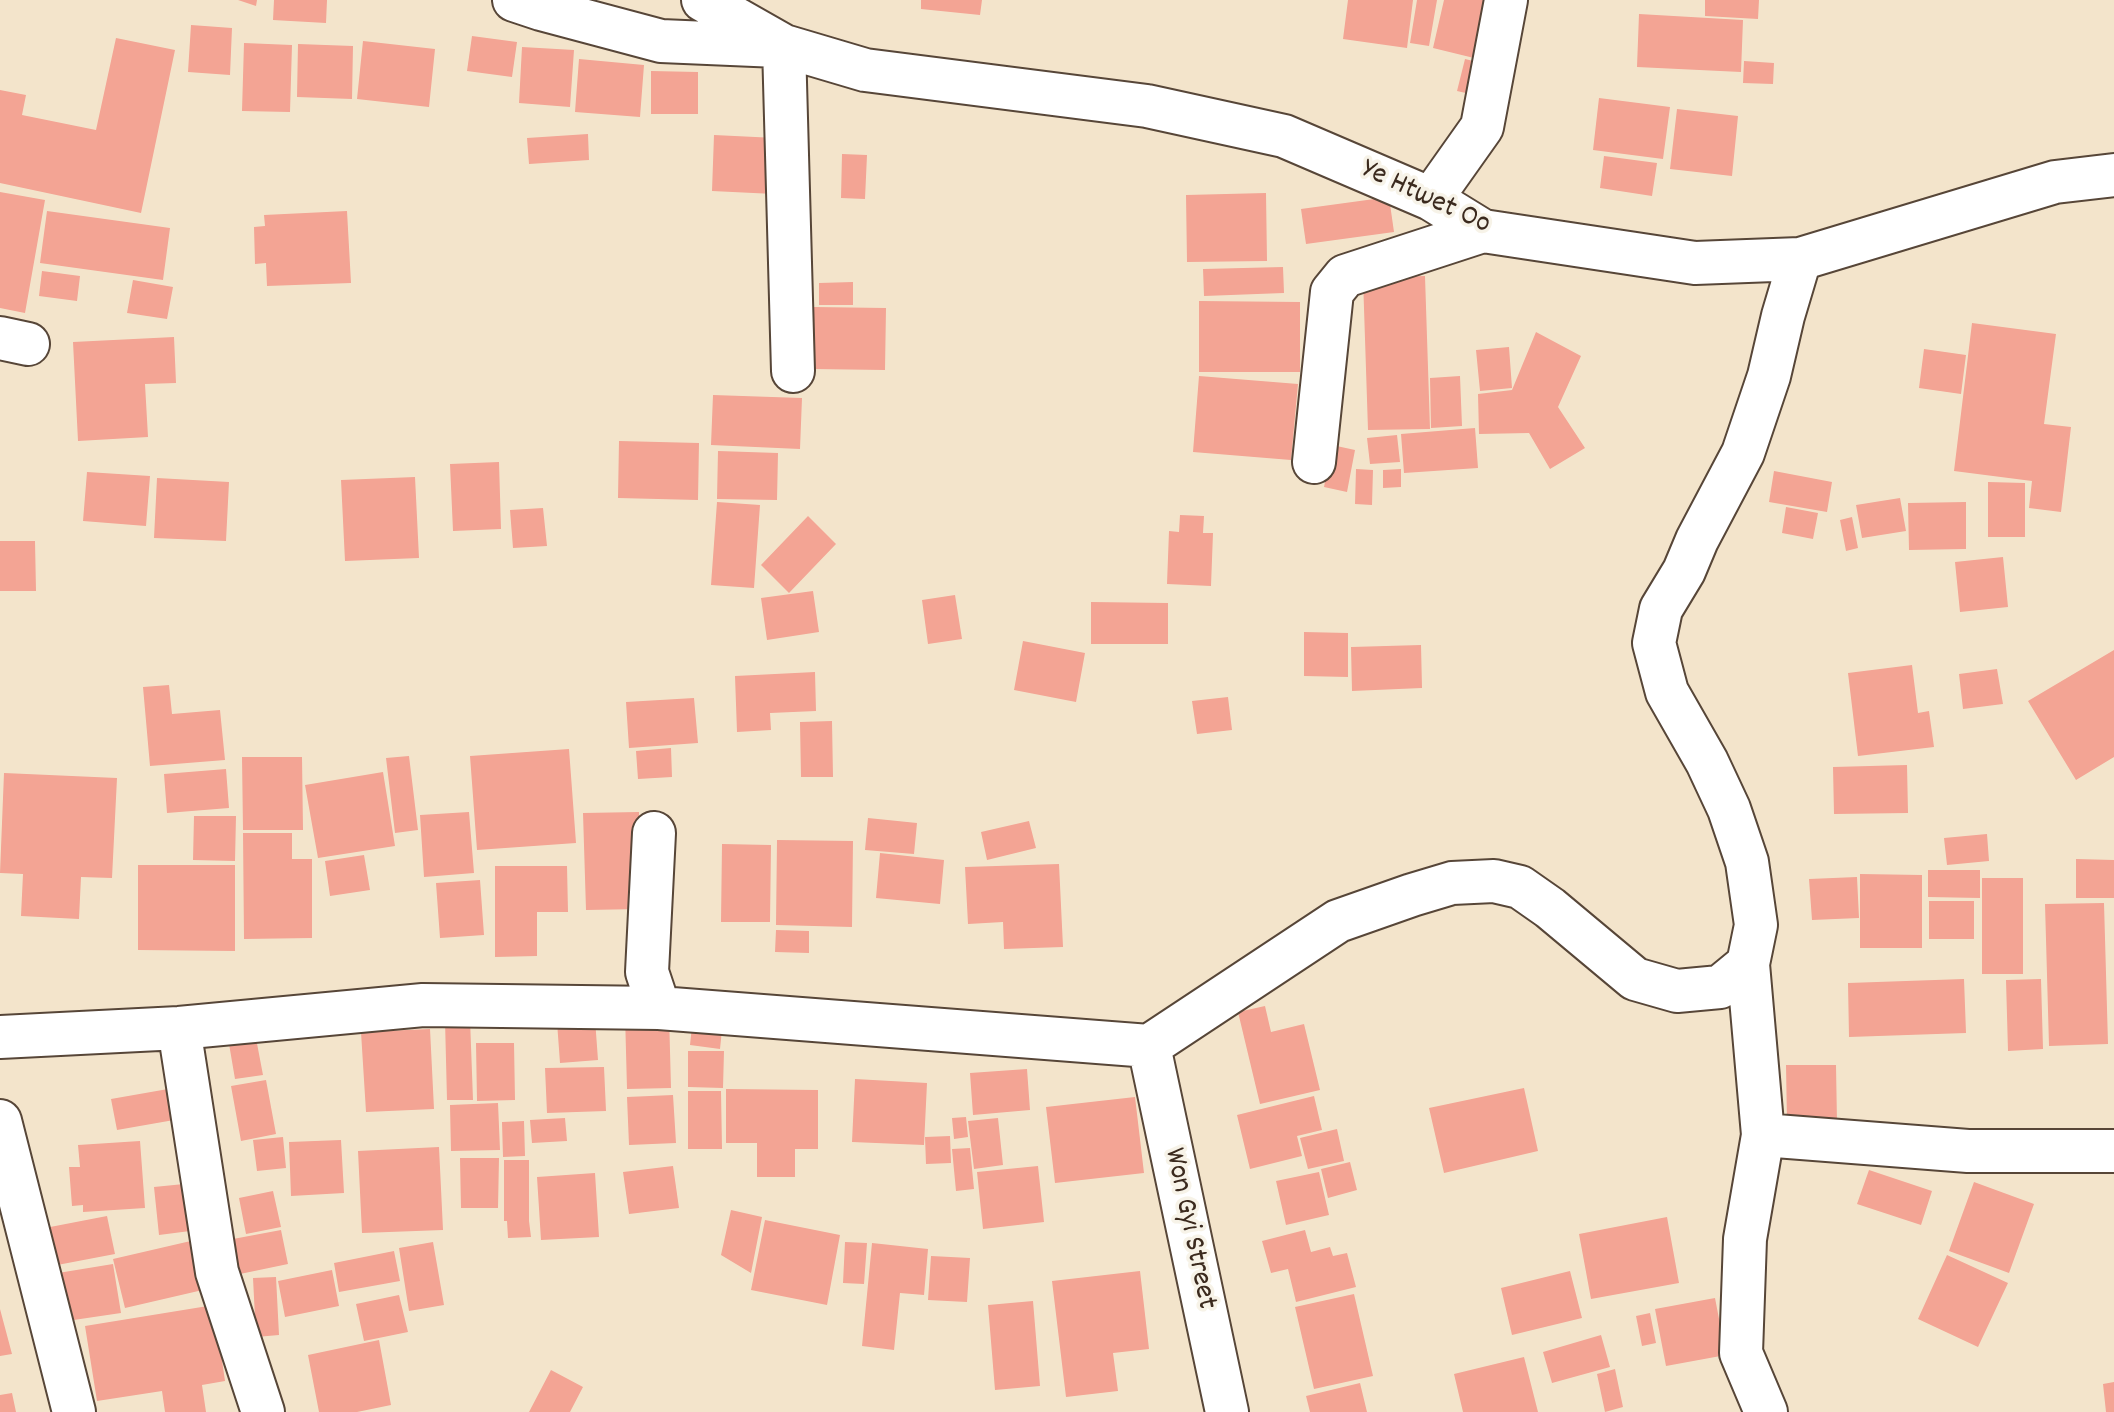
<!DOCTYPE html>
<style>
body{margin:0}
canvas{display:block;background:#f3e4cb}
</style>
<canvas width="2114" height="1412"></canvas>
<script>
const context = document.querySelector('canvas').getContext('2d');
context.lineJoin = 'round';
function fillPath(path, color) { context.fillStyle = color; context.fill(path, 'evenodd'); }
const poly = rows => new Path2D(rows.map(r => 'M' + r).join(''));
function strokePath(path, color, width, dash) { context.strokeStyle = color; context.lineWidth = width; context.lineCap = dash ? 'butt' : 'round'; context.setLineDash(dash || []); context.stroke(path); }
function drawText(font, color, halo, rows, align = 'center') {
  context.font = font + ' Dekko,sans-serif'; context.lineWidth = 7; context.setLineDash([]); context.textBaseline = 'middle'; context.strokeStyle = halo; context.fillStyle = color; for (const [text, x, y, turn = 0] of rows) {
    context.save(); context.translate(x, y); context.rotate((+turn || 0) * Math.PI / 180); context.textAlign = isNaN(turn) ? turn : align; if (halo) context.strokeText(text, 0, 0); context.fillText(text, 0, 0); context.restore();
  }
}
fillPath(poly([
 [238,0,257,0,256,6],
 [274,0,327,0,326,23,273,20],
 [921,0,982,0,980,15,921,9],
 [1348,0,1413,0,1407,48,1343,39],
 [1417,0,1437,0,1429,46,1410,43],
 [1444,0,1487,0,1474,58,1433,48],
 [1705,0,1759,0,1758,19,1705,16],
 [1639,14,1743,20,1741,72,1637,67],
 [191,25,232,28,230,75,188,72],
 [472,36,517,42,512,77,467,71],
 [116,38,175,50,141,213,0,183,0,90,26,95,22,115,96,130],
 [363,41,435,49,429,107,357,99],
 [244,43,292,45,290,112,242,111],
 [298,44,353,46,352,99,297,97],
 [522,47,574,50,570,107,519,103],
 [579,59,644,65,640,117,575,112],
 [1465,59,1486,64,1479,96,1457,91],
 [1744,61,1774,63,1773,84,1743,83],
 [651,71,698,72,698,114,651,114],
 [1599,98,1670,107,1663,159,1593,150],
 [1677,109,1738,116,1732,176,1670,169],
 [588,134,589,160,529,164,527,138],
 [714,135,776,138,774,194,712,191],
 [842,154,867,155,865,199,841,198],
 [1604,156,1657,163,1652,196,1600,188],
 [0,192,45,200,25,313,0,308],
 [1266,193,1267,261,1187,262,1186,195],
 [1389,197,1394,232,1306,244,1301,209],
 [47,211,170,228,163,280,40,263],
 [347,211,351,283,267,286,266,263,255,264,254,227,265,226,264,215],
 [1283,267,1284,293,1204,296,1203,269],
 [42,271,80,276,77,301,39,296],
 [1425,276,1430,429,1368,430,1363,278],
 [133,280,173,287,167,319,127,313],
 [853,282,853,305,819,305,819,283],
 [1199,301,1300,302,1300,372,1199,372],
 [814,307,886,308,885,370,813,369],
 [1972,323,2056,334,2044,424,2071,427,2061,512,2029,508,2032,481,1954,471],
 [1536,332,1581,356,1558,407,1585,448,1550,469,1529,433,1479,434,1478,394,1512,390],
 [174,337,176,383,145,384,148,437,78,441,73,342],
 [1509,347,1512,388,1480,391,1476,350],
 [1924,349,1966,355,1961,394,1919,388],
 [1199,376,1298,384,1291,460,1193,452],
 [1460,376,1462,426,1431,428,1430,378],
 [713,395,802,398,800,449,711,445],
 [1475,428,1478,468,1404,473,1401,434],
 [1397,435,1400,462,1370,464,1367,438],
 [619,441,699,443,698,500,618,498],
 [1332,445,1355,450,1347,492,1324,487],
 [718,451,778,453,777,500,717,499],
 [499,462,501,529,453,531,450,464],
 [1356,469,1373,470,1372,505,1355,504],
 [1401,469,1401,487,1383,488,1383,470],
 [1774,471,1832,482,1827,512,1769,502],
 [87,472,150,476,146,526,83,521],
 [415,477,419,558,345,561,341,480],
 [157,478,229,482,226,541,154,538],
 [1988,482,2025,483,2025,537,1988,537],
 [1900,498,1906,531,1862,538,1856,505],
 [717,502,760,505,754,588,711,585],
 [1966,502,1966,549,1909,550,1908,503],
 [1786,507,1818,513,1813,539,1782,533],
 [543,508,547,546,513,548,510,510],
 [1180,515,1204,516,1203,533,1213,533,1211,586,1167,584,1169,531,1179,532],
 [808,516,836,544,789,593,761,565],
 [1852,517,1858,548,1846,551,1840,520],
 [0,541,35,541,36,591,0,591],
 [2003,557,2008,607,1960,612,1955,562],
 [813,591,819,632,767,640,761,598],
 [955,595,962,639,928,644,922,600],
 [1091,602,1168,603,1168,644,1091,644],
 [1304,632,1348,633,1348,677,1304,676],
 [1023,641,1085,653,1076,702,1014,690],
 [1421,645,1422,688,1352,691,1351,647],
 [2114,650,2114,757,2076,780,2028,701],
 [1912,665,1918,713,1929,711,1934,747,1858,756,1848,673],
 [1997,669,2003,704,1963,709,1959,674],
 [815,672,816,711,770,713,771,730,737,732,735,676],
 [169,685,172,714,220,710,225,760,150,766,143,687],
 [1228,697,1232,730,1197,734,1192,701],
 [694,698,698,743,629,748,626,702],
 [832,721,833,777,801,777,800,722],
 [671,748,672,777,638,779,636,751],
 [569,749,576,843,477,850,470,756],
 [409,756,418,830,395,833,386,758],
 [242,757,302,757,303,830,243,830],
 [1907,765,1908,813,1834,814,1833,767],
 [226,769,229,808,167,813,164,774],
 [383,772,395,846,318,858,305,785],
 [4,773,117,778,112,878,81,877,79,919,21,916,23,874,0,873],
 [469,812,474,873,424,877,420,815],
 [639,812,641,909,586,910,583,813],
 [194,816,236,816,235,861,193,860],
 [868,818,917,823,914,854,865,850],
 [1029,821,1036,848,987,860,981,832],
 [243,833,292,833,292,859,312,859,312,938,244,939],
 [1987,834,1989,861,1947,865,1944,838],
 [777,840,853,841,852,927,776,925],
 [722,844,771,845,770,922,721,922],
 [880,853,944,860,940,904,876,898],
 [364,855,370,890,330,896,325,861],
 [2076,859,2114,860,2114,898,2076,898],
 [1059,864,1063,947,1004,949,1003,922,968,924,965,867],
 [138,865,235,865,235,951,138,950],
 [495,866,567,866,568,912,537,912,537,956,495,957],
 [1928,870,1980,870,1980,898,1928,897],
 [1860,874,1922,875,1922,948,1860,948],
 [1857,877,1859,918,1812,920,1809,879],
 [1982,878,2023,878,2023,974,1982,974],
 [480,880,484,935,440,938,436,883],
 [1929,901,1974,901,1974,939,1929,939],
 [2104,903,2108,1044,2049,1046,2045,904],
 [776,930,809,931,809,953,775,952],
 [1964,979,1966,1033,1849,1037,1848,983],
 [2041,979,2043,1049,2008,1051,2006,980],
 [1265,1006,1271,1032,1304,1024,1320,1090,1260,1104,1238,1012],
 [625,1014,669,1014,671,1088,627,1089],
 [693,1017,723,1020,720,1049,690,1045],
 [470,1019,473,1100,447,1100,445,1020],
 [595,1019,598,1060,560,1063,557,1022],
 [430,1029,434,1109,366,1112,361,1032],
 [255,1033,263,1075,235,1079,228,1038],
 [476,1043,514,1043,515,1100,477,1101],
 [688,1051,724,1051,723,1088,688,1087],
 [1786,1065,1836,1065,1837,1123,1787,1123],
 [604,1067,606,1111,547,1113,545,1068],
 [1027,1069,1030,1110,973,1115,970,1073],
 [855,1079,927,1083,924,1145,852,1142],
 [266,1080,276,1134,241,1141,231,1086],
 [1524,1088,1538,1151,1444,1173,1429,1108],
 [168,1089,174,1120,117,1130,111,1099],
 [726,1089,818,1090,818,1149,795,1149,795,1177,757,1177,757,1143,726,1143],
 [688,1091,721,1091,722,1149,688,1149],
 [673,1095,676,1143,629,1145,627,1097],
 [1314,1096,1322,1130,1297,1136,1302,1156,1250,1169,1237,1115],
 [1135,1097,1144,1173,1055,1183,1046,1107],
 [498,1103,500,1150,451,1151,450,1105],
 [966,1117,968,1137,954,1139,952,1118],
 [565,1118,567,1141,532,1143,530,1120],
 [998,1118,1003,1165,974,1169,968,1121],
 [524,1121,525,1156,503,1157,502,1122],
 [1337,1129,1344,1161,1308,1169,1300,1138],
 [950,1136,951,1163,926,1164,925,1137],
 [283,1137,286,1168,257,1171,253,1140],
 [341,1140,344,1193,291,1196,289,1142],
 [140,1141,145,1208,83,1212,83,1205,72,1206,69,1167,80,1167,78,1145],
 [439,1147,443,1230,362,1233,358,1151],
 [970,1148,974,1189,956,1191,952,1149],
 [460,1158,499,1158,498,1208,461,1208],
 [504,1160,529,1160,529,1221,531,1237,508,1238,507,1221,504,1221],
 [1350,1162,1357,1190,1328,1198,1321,1169],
 [673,1166,679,1208,629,1214,623,1172],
 [1038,1166,1044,1222,983,1229,977,1172],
 [1869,1170,1932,1191,1921,1225,1857,1204],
 [1319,1172,1329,1215,1286,1225,1276,1181],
 [595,1173,599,1237,541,1240,537,1177],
 [1974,1182,2034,1204,2009,1273,1949,1251],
 [184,1184,190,1231,159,1235,154,1187],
 [273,1191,281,1227,246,1234,239,1198],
 [731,1210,762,1217,751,1273,721,1255],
 [107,1216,115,1254,52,1266,45,1228],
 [1667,1217,1679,1283,1591,1299,1579,1234],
 [765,1220,840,1235,827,1305,751,1290],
 [281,1230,288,1264,240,1274,233,1239],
 [1305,1230,1311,1252,1330,1247,1333,1256,1347,1253,1356,1287,1296,1302,1288,1269,1271,1273,1262,1241],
 [195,1240,207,1289,125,1308,113,1259],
 [433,1242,444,1305,409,1311,399,1248],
 [845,1242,867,1243,864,1284,843,1283],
 [872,1243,928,1249,924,1295,900,1293,894,1350,862,1346],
 [394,1251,400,1281,339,1292,334,1263],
 [1947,1255,2008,1283,1978,1347,1918,1319],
 [931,1256,970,1258,967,1302,928,1300],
 [113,1264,121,1313,60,1322,52,1274],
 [332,1270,339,1306,285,1317,278,1281],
 [1140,1271,1149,1349,1113,1353,1118,1391,1066,1397,1052,1281],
 [1570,1271,1582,1318,1512,1335,1501,1288],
 [276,1277,279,1335,256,1337,253,1278],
 [1354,1294,1373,1376,1314,1389,1295,1307],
 [399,1295,408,1332,364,1341,356,1304],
 [1715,1298,1726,1355,1666,1366,1655,1309],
 [1033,1301,1040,1386,995,1390,988,1305],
 [214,1305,225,1381,202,1385,206,1412,165,1412,162,1391,97,1401,85,1326],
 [0,1309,12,1354,0,1356],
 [1650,1313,1656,1343,1642,1346,1636,1316],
 [1601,1335,1610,1367,1552,1383,1543,1352],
 [379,1340,391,1405,357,1412,319,1412,308,1355],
 [1524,1357,1538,1412,1463,1412,1454,1374],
 [1615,1369,1623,1407,1605,1412,1597,1374],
 [551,1370,583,1387,570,1412,529,1412],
 [2114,1382,2114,1412,2106,1412,2103,1384],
 [1360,1383,1367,1412,1310,1412,1306,1396],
 [12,1393,16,1412,0,1412,0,1395]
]), '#f3a494');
const minor = poly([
 [514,0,541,9,661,41,778,46],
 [703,0,784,46,865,70,1147,106,1284,136,1431,199,1483,231,1695,263,1800,259,2055,182,2114,175],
 [784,46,793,371],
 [1431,199,1482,127,1506,0],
 [0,338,28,344],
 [1314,462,1332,292,1345,276,1483,231],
 [654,833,647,972,659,1008],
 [179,1028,217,1272,263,1412],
 [0,1037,179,1028,423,1005,659,1008,1149,1046,1338,921,1412,895,1452,883,1494,881,1520,887,1550,908,1635,979,1677,991,1720,987,1748,964],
 [1149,1046,1227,1412],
 [0,1121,74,1412],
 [1763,1135,1968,1151,2114,1151],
 [1766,1412,1741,1353,1745,1239,1763,1135,1748,964,1756,925,1747,862,1729,809,1707,762,1667,692,1654,643,1661,609,1684,571,1697,540,1743,453,1769,376,1783,316,1800,259]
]);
strokePath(minor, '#574638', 46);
strokePath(minor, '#fff', 42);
drawText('30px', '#3b2a1e', '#f7f3e8', [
 ["Ye Htwet Oo",1425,199,25],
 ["Won Gyi Street",1188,1229,78]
]);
</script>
